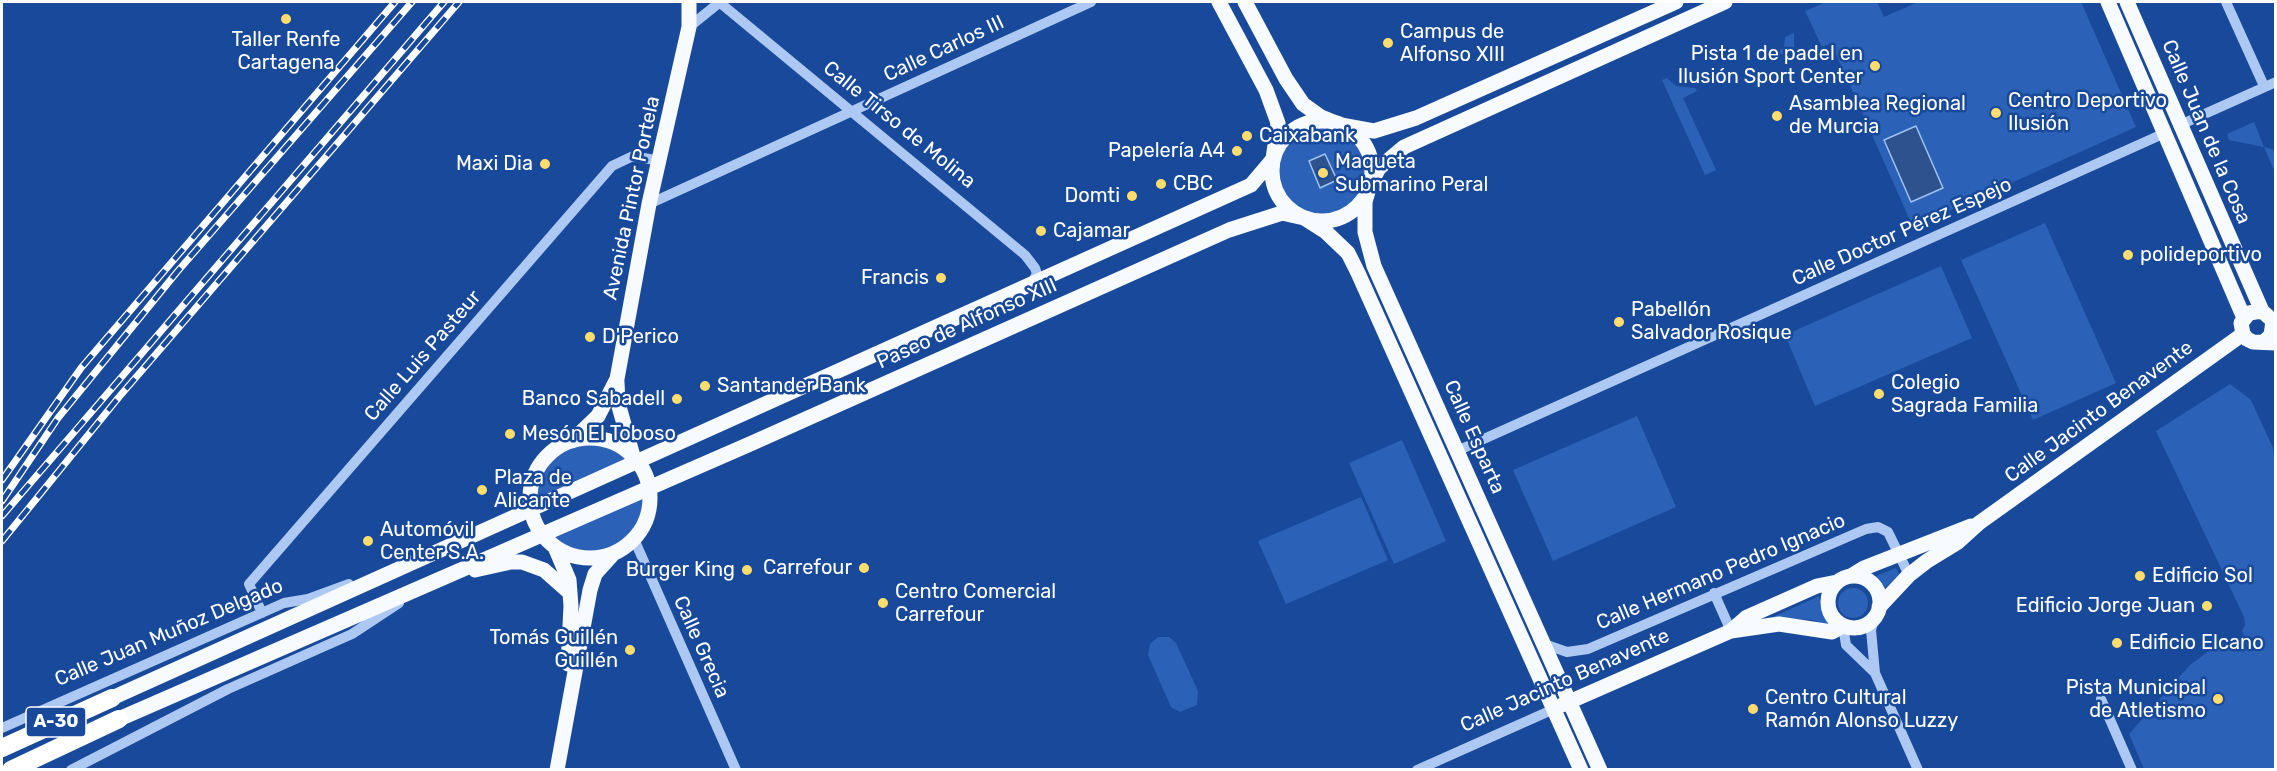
<!DOCTYPE html>
<meta charset="utf-8">
<style>
body{margin:0}
#map{position:relative;width:2277px;height:771px;overflow:hidden;background:#18499a;font-family:Rubik,sans-serif}
canvas{display:block}
.frame{position:absolute;inset:0;border:3px solid #fff;pointer-events:none}
</style>
<div id="map">
<canvas width="2277" height="771"></canvas>
<div class="frame"></div>
</div>
<script>
const context = document.querySelector('canvas').getContext('2d');
context.lineJoin = 'round';
function fillPath(path, color) { context.fillStyle = color; context.fill(path, 'evenodd'); }
const poly = rows => new Path2D(rows.map(r => 'M' + r).join(''));
function strokePath(path, color, width, dash) { context.strokeStyle = color; context.lineWidth = width; context.lineCap = dash ? 'butt' : 'round'; context.setLineDash(dash || []); context.stroke(path); }
function drawText(font, color, halo, rows, align = 'center') {
  context.font = font + ' Rubik,sans-serif'; context.lineWidth = 5; context.setLineDash([]); context.textBaseline = 'middle'; context.strokeStyle = halo; context.fillStyle = color; for (const [text, x, y, turn = 0] of rows) {
    context.save(); context.translate(x, y); context.rotate((+turn || 0) * Math.PI / 180); context.textAlign = isNaN(turn) ? turn : align; if (halo) context.strokeText(text, 0, 0); context.fillText(text, 0, 0); context.restore();
  }
}
fillPath(poly([
 [1826,2,1877,2,1884,17,1918,2,2081,2,2136,127,1913,227,1831,43,1822,47,1805,11],
 [1794,33,1794,49,1770,59,1767,54,1784,48,1785,37],
 [1667,78,1676,86,1695,88,1697,91,1683,98,1716,170,1705,175,1662,80],
 [2254,122,2264,147,2275,150,2275,173,2264,147,2229,140,2227,134],
 '1273 171a49 49 0 1 1 98 0a49 49 0 1 1-98 0Z',
 [2045,223,2116,383,2033,420,1961,260],
 [1941,266,1972,338,1815,406,1785,335],
 [2230,384,2251,400,2273,448,2275,460,2275,769,2144,769,2129,734,2190,665,2214,647,2244,635,2242,631,2245,625,2244,617,2156,431],
 [1637,416,1676,507,1553,561,1513,470],
 [581,438,609,441,633,456,531,510,531,484,543,460,556,448],
 [1402,440,1446,541,1394,564,1349,463],
 [649,486,649,503,644,523,634,539,616,551,596,557,575,556,555,547,541,533],
 [1361,497,1388,560,1286,604,1258,541],
 [1896,568,1899,574,1883,590,1880,590,1871,578],
 '1838 603a15 15 0 1 1 30 0a15 15 0 1 1-30 0Z',
 [1819,596,1832,627,1813,620,1771,618],
 [1158,637,1169,637,1176,643,1198,691,1197,705,1180,712,1171,707,1148,655,1150,644]
]), '#2b62b7');
const water = poly([
 [1916,126,1943,188,1911,202,1884,140,1916,126],
 [1325,154,1337,180,1320,188,1309,161,1325,154]
]);
fillPath(water, '#2e528e');
strokePath(water, '#9fc2f4', 1.5);
strokePath(poly([
 [719,2,1025,255,1035,268,1037,274,1031,284],
 [2226,2,2264,86],
 [689,27,720,2],
 [2180,125,2276,82],
 [649,204,1091,2],
 [1457,451,2165,133],
 [634,539,736,770],
 [1714,593,1731,631],
 [262,613,249,584,612,166,633,156,660,161],
 [1874,619,1871,630,1875,673,1918,770],
 [1843,626,1846,645,1875,673],
 [1544,644,1567,652,1588,649,1866,529,1878,527,1888,532,1909,575],
 [2101,699,2132,770],
 [2,728,284,603,308,599,349,584],
 [71,770,228,689,352,634,399,603],
 [1417,770,1554,709]
]), '#adc8f2', 10);
strokePath(poly([
 [1245,2,1286,79,1303,104,1321,117,1341,125,1374,131,1416,118,1676,2],
 [2108,2,2244,318],
 [2127,2,2262,311],
 '1272 171a50 50 0 1 1 100 0a50 50 0 1 1-100 0Z',
 [2266,340,2271,335,2273,321,2262,311,2249,313,2241,323,2243,334,2247,339,2253,342,2276,343],
 [617,382,618,403,633,456],
 '530 498a60 60 0 1 1 120 0a60 60 0 1 1-120 0Z',
 [572,441,598,416,617,379,649,204,689,27,689,2],
 [555,547,569,580,571,606,568,664],
 [475,570,511,562,522,562,544,570,570,593],
 '1828 602a26 26 0 1 1 52 0a26 26 0 1 1-52 0Z',
 [1851,576,1864,568,1971,526],
 [1879,607,1909,575,1927,561,1958,542,1979,523,2243,334],
 [1731,631,1747,617,1817,586,1837,582],
 [112,698,1251,185,1273,159,1278,123,1266,90,1219,2],
 [1562,705,1731,631,1779,624,1832,632,1843,626],
 [119,719,750,444,1229,230,1282,213,1304,218,1326,232,1348,253,1358,273,1581,770],
 [557,770,590,590,595,574,614,553],
 [1600,770,1374,266,1365,232,1365,202,1370,185,1379,168,1404,147,1725,2]
]), '#f7faff', 15);
strokePath(poly([
 [2,748,112,698],
 [11,770,119,719]
]), '#fff', 18);
const rail = poly([
 [2,480,81,368,395,2],
 [2,501,58,418,177,272,412,2],
 [2,516,444,2],
 [2,541,119,397,459,2]
]);
strokePath(rail, '#fff', 7);
strokePath(rail, '#18499a', 4.5, [14]);
for (const [x, y, r, color] of [
 [286,19,6,"#ffdd6d"],
 [1388,43,6,"#ffdd6d"],
 [1875,66,6,"#ffdd6d"],
 [1996,113,6,"#ffdd6d"],
 [1777,116,6,"#ffdd6d"],
 [1247,136,6,"#ffdd6d"],
 [1237,151,6,"#ffdd6d"],
 [545,164,6,"#ffdd6d"],
 [1323,173,6,"#ffdd6d"],
 [1161,184,6,"#ffdd6d"],
 [1132,196,6,"#ffdd6d"],
 [1041,231,6,"#ffdd6d"],
 [2128,255,6,"#ffdd6d"],
 [941,278,6,"#ffdd6d"],
 [1619,322,6,"#ffdd6d"],
 [590,337,6,"#ffdd6d"],
 [705,386,6,"#ffdd6d"],
 [1879,394,6,"#ffdd6d"],
 [677,399,6,"#ffdd6d"],
 [510,434,6,"#ffdd6d"],
 [482,490,6,"#ffdd6d"],
 [368,541,6,"#ffdd6d"],
 [864,568,6,"#ffdd6d"],
 [747,570,6,"#ffdd6d"],
 [2140,576,6,"#ffdd6d"],
 [883,603,6,"#ffdd6d"],
 [2207,606,6,"#ffdd6d"],
 [2117,643,6,"#ffdd6d"],
 [630,650,6,"#ffdd6d"],
 [2218,699,6,"#ffdd6d"],
 [1753,709,6,"#ffdd6d"]
]) { const dot = new Path2D(); dot.arc(x, y, r, 0, 2 * Math.PI); context.fillStyle = color; context.fill(dot); strokePath(dot, '#18499a', 2); }
for (const [x, y, w] of [
 [56,722,60]
]) { const box = new Path2D(); box.roundRect(x - w / 2, y - 15, w, 30, 4.5); context.fillStyle = '#18499a'; context.fill(box); strokePath(box, '#fff', 1.5); }
drawText('bold 18px', '#fff', null, [
 ["A-30",56,722]
]);
drawText('20px', '#fff', '#18499a', [
 ["Campus de",1400,32],
 ["Alfonso XIII",1400,55],
 ["Taller Renfe",286,40,"center"],
 ["Cartagena",286,63,"center"],
 ["Pista 1 de padel en",1863,54,"right"],
 ["Ilusión Sport Center",1863,77,"right"],
 ["Centro Deportivo",2008,101],
 ["Ilusión",2008,124],
 ["Asamblea Regional",1789,104],
 ["de Murcia",1789,127],
 ["Caixabank",1259,136],
 ["Papelería A4",1225,151,"right"],
 ["Maqueta",1335,162],
 ["Submarino Peral",1335,185],
 ["Maxi Dia",533,164,"right"],
 ["CBC",1173,184],
 ["Domti",1120,196,"right"],
 ["Cajamar",1053,231],
 ["polideportivo",2140,255],
 ["Francis",929,278,"right"],
 ["Pabellón",1631,310],
 ["Salvador Rosique",1631,333],
 ["D'Perico",602,337],
 ["Colegio",1891,383],
 ["Sagrada Familia",1891,406],
 ["Santander Bank",717,386],
 ["Banco Sabadell",665,399,"right"],
 ["Mesón El Toboso",522,434],
 ["Plaza de",494,478],
 ["Alicante",494,501],
 ["Automóvil",380,530],
 ["Center S.A.",380,553],
 ["Carrefour",852,568,"right"],
 ["Burger King",735,570,"right"],
 ["Edificio Sol",2152,576],
 ["Centro Comercial",895,592],
 ["Carrefour",895,615],
 ["Edificio Jorge Juan",2195,606,"right"],
 ["Tomás Guillén",618,638,"right"],
 ["Guillén",618,661,"right"],
 ["Edificio Elcano",2129,643],
 ["Pista Municipal",2206,688,"right"],
 ["de Atletismo",2206,711,"right"],
 ["Centro Cultural",1765,698],
 ["Ramón Alonso Luzzy",1765,721]
], 'left');
drawText('20px', '#fff', '#18499a', [
 ["Calle Carlos III",944,49,-25],
 ["Calle Tirso de Molina",899,125,39],
 ["Calle Juan de la Cosa",2206,132,67],
 ["Avenida Pintor Portela",632,198,-78],
 ["Calle Doctor Pérez Espejo",1902,232,-24],
 ["Paseo de Alfonso XIII",967,324,-24],
 ["Calle Luis Pasteur",423,356,-49],
 ["Calle Jacinto Benavente",2099,412,-36],
 ["Calle Esparta",1474,437,66],
 ["Calle Hermano Pedro Ignacio",1721,572,-23],
 ["Calle Juan Muñoz Delgado",169,633,-23],
 ["Calle Grecia",701,647,66],
 ["Calle Jacinto Benavente",1565,681,-24]
]);
</script>
